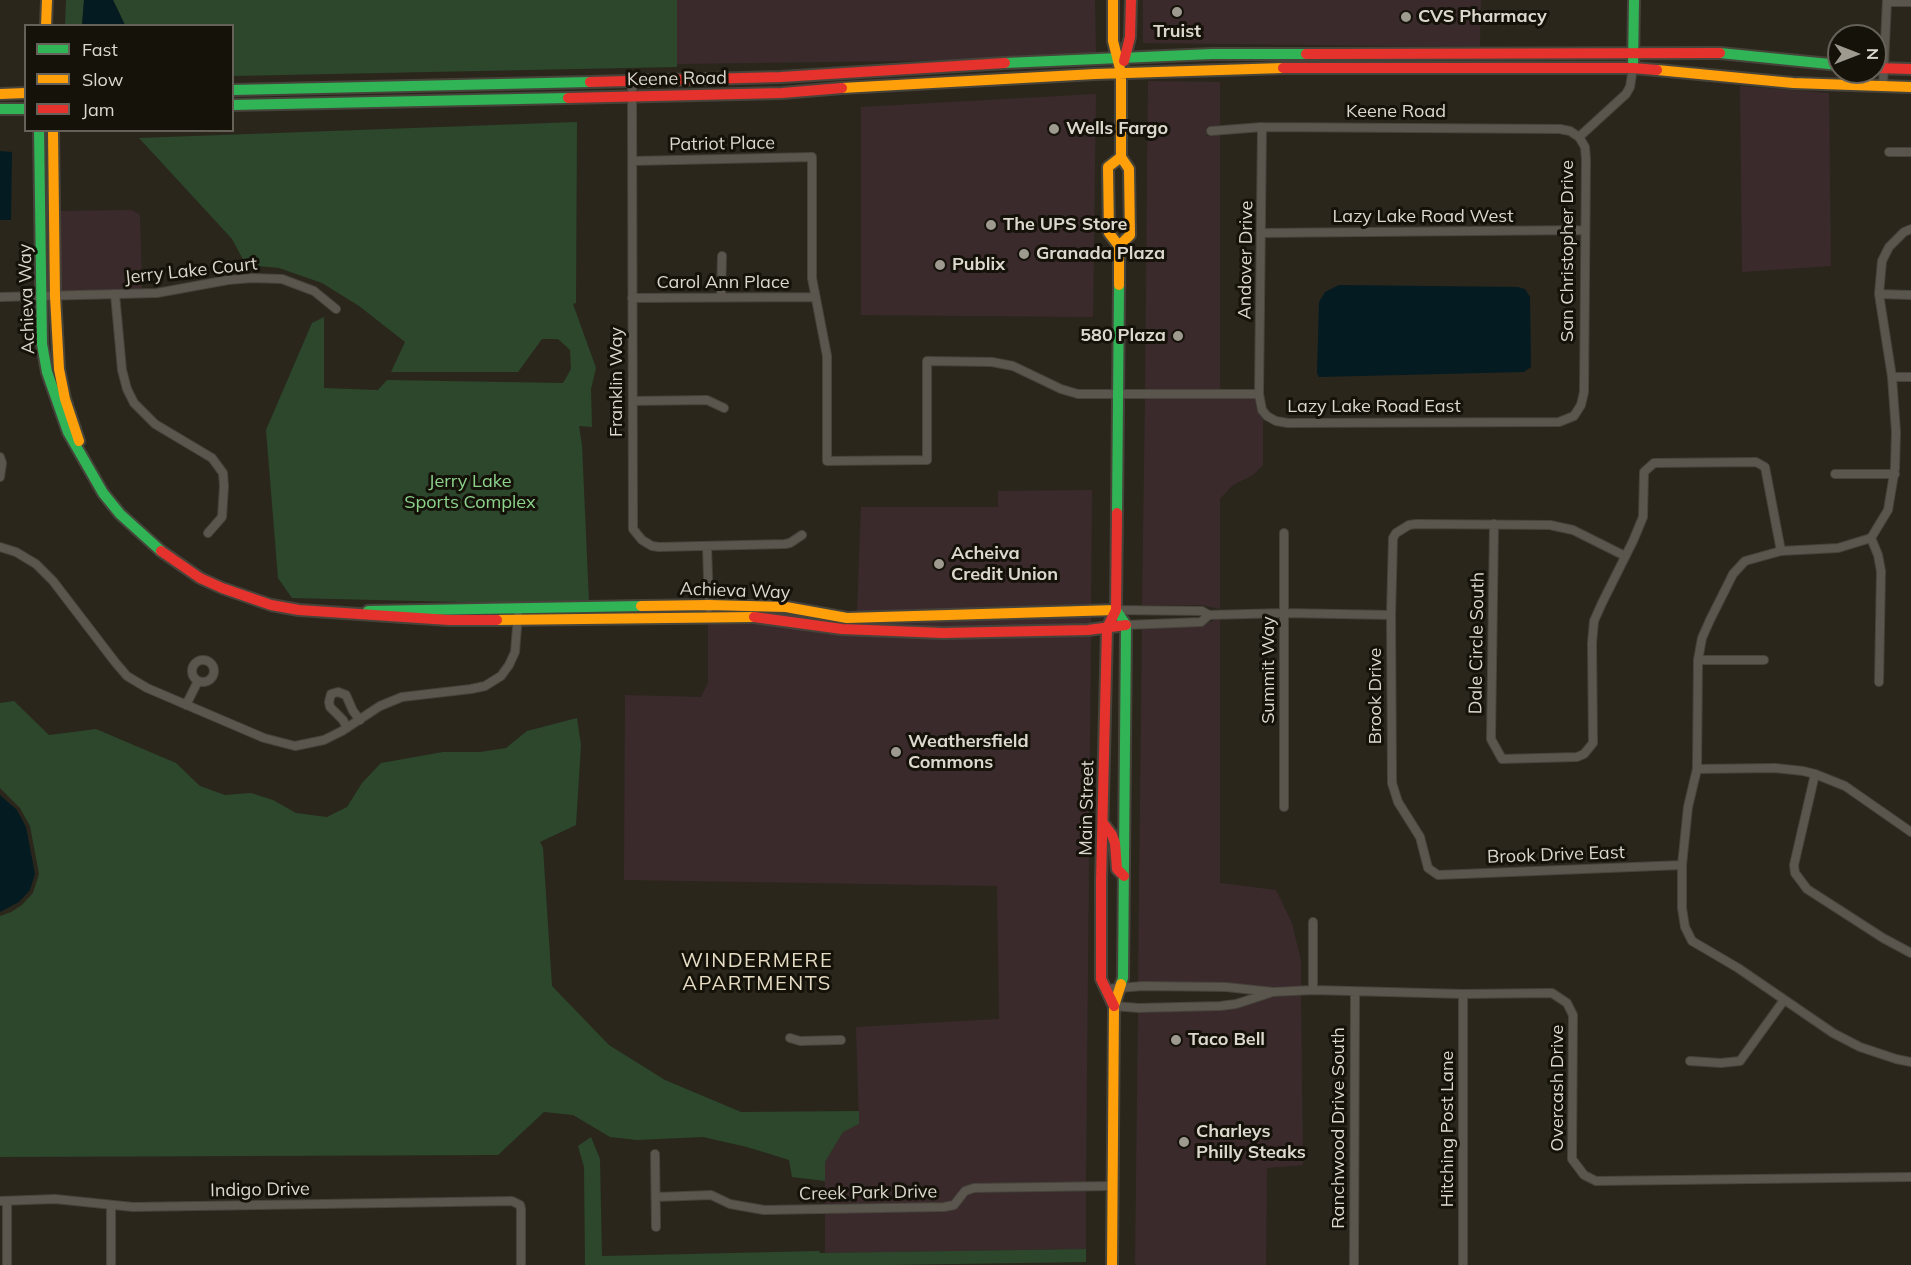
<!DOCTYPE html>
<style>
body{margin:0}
#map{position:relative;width:1911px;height:1265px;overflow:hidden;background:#2a261c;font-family:Mulish,sans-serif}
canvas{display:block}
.legend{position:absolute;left:24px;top:24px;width:210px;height:108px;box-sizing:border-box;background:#15120a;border:2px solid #656158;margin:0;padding:8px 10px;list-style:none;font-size:18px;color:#ddd8cd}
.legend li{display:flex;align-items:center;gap:12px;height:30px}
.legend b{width:30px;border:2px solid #656158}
.north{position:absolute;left:1827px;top:24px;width:60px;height:60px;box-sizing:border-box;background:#15120a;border:2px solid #656158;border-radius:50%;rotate:90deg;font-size:16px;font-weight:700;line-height:24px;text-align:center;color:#ddd8cd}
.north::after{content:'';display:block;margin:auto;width:21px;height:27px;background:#9e9a8f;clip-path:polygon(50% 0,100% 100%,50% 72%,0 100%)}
</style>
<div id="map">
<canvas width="1911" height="1265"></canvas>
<ul class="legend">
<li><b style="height:8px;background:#30b455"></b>Fast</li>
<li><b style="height:8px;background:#ff9f0a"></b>Slow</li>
<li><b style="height:8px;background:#e5322d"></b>Jam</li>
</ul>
<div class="north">N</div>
</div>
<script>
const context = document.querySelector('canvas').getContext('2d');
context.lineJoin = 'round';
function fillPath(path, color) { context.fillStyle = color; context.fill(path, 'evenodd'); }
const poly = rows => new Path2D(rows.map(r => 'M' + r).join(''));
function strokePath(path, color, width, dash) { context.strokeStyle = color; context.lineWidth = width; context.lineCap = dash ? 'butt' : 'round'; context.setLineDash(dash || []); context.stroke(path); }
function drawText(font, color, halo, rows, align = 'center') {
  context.font = font + ' Mulish,sans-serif'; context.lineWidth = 6; context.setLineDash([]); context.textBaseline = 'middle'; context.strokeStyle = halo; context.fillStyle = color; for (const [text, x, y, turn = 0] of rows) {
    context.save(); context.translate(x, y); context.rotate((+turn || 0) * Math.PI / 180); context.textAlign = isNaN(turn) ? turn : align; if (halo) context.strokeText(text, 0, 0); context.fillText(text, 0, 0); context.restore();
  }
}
fillPath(poly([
 [677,0,1095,0,1096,54,981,60,677,64],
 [1143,0,1481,0,1480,47,1143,43],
 [1148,81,1220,82,1220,125,1206,128,1207,136,1220,134,1220,389,1145,390],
 [1740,86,1829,93,1831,266,1742,272],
 [1096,94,1093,317,861,315,861,107],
 [132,210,140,215,142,289,60,291,59,211],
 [1255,398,1257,411,1263,419,1263,465,1253,475,1233,485,1220,499,1220,609,1201,605,1142,605,1145,399],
 [1092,490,1091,608,857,613,861,507,998,507,998,491],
 [715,610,788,612,847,622,1091,617,1091,625,943,628,842,625,763,613,715,614],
 [1220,618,1220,883,1276,890,1292,923,1301,961,1301,986,1272,987,1226,983,1138,982,1142,627,1201,626],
 [763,621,841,634,1091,634,1086,1182,974,1184,963,1187,951,1201,944,1203,825,1204,825,1162,843,1132,859,1124,856,1027,999,1019,997,886,624,880,625,695,701,697,708,683,708,624],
 [1301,995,1303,1165,1267,1168,1266,1265,1135,1265,1138,1013,1220,1010,1238,1008,1274,997],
 [1086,1191,1086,1249,825,1253,825,1213,944,1212,956,1209,968,1195,975,1193]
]), '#3b2a2c');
fillPath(poly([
 [66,0,84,0,82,25,65,26],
 [113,0,677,0,677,67,233,76,232,26,125,25],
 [577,122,576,303,573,304,596,368,591,389,592,427,579,426,582,445,589,602,500,603,292,598,278,578,266,430,312,323,324,317,324,388,378,390,387,380,563,383,571,369,570,350,558,339,542,339,518,372,391,372,405,342,359,306,322,283,279,268,246,265,232,239,139,138],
 [14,701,49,735,96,729,176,763,200,786,225,795,251,793,273,800,296,813,327,817,347,807,362,783,381,763,443,752,480,752,506,748,527,731,577,718,581,745,576,825,540,842,543,848,552,986,609,1045,665,1080,741,1112,859,1111,859,1124,843,1132,825,1162,825,1181,792,1177,789,1160,747,1147,703,1137,637,1140,610,1137,573,1115,544,1112,498,1155,0,1157,0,916,11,912,22,905,33,893,39,874,30,826,20,808,0,788,0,703],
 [591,1137,600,1159,602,1256,819,1251,820,1253,1086,1249,1086,1262,889,1265,585,1265,584,1167,578,1146]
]), '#2c472b');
fillPath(poly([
 [84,0,113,0,125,25,82,25],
 [0,151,12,152,11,220,0,220],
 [1339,285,1518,287,1525,289,1530,297,1531,367,1524,372,1319,377,1317,373,1319,302,1325,292],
 [0,795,17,810,26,827,35,874,30,890,19,902,0,912]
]), '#041b21');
const street = poly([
 [1887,2,1911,2],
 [632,82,633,529,642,540,652,546,659,547,785,544,790,543,802,535],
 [1883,87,1887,0],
 [1262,127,1259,394,1262,410,1267,416,1276,421,1288,423,1559,422,1574,416,1581,405,1584,392,1586,160,1585,147,1579,137,1626,94,1630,87,1633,68],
 [1211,131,1262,127,1560,129,1570,131,1579,137],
 [1889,152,1911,152],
 [633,161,812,157,812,278,827,356,827,461,927,460,927,361,992,362,1013,366,1061,389,1078,394,1259,394],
 [1911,229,1904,232,1889,247,1882,261,1879,294,1892,377,1896,432,1895,468,1888,510,1871,538,1838,548,1781,551,1745,561,1733,574,1710,620,1702,638,1698,660,1697,769,1688,807,1682,865,1682,908,1685,927,1692,941,1738,968,1833,1033,1860,1047,1896,1059,1911,1062],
 [1261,233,1585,230],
 [115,294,122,370,127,389,134,403,155,424,212,458,223,473,224,486,222,517,208,533],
 [1879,294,1911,295],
 [0,297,157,293,228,280,252,278,282,279,314,291,336,309],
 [721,297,722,256],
 [632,298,814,297],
 [1892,377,1911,377],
 [633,401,707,400,724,408],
 [0,457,2,463,0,477],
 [1835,474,1895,474],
 [1494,524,1491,739,1502,759,1577,757,1584,754,1593,743,1592,643,1594,621,1602,603,1633,541,1643,517,1644,472,1654,463,1756,462,1765,467,1781,551],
 [1284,533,1284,807],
 [1871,538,1878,555,1881,571,1879,682],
 [707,546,709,608],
 [0,547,16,552,36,564,53,581,115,662,127,676,147,688,264,738,295,746,324,740,342,731,380,706,402,697,471,689,485,686,501,676,509,665,515,652,518,615],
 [1625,556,1573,530,1550,525,1416,524,1409,525,1396,533,1393,538,1391,615,1392,783,1398,802,1420,837,1428,868,1438,875,1682,865],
 [1116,610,1202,611,1209,615,1284,613,1391,615],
 [1126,625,1201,622,1209,615],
 '192 671a11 11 0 1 1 22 0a11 11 0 1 1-22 0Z',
 [1698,660,1764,660],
 [186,705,198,681],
 [347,728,343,720,330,707,329,702,331,694,338,692,346,695,353,711,360,720],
 [1697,769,1775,768,1803,771,1815,774,1845,786,1911,832],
 [1815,774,1794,865,1795,873,1807,889,1883,938,1911,953],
 [1106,989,1143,986,1226,987,1273,992,1313,990,1463,994,1552,993,1567,1003,1573,1015,1572,1159,1584,1175,1596,1181,1911,1177],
 [1313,990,1313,922],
 [1114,1006,1139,1008,1220,1006,1236,1004,1270,993],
 [790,1038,800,1041,841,1040],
 [1690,1061,1721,1063,1740,1061,1784,1000],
 [655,1154,656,1227],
 [656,1197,711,1195,730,1204,764,1210,944,1207,954,1205,965,1191,974,1188,1112,1186],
 [0,1201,55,1199,133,1207,512,1201,520,1205,521,1209,521,1265],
 [7,1201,7,1265],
 [111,1205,111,1265],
 [1354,1265,1355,992],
 [1463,1265,1463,994]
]);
const fast = poly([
 [1720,53,1839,65],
 [1005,63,1212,54,1306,54],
 [1633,68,1634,0],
 [232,90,590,82],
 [232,105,568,98],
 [0,109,26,109],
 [39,130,42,344,47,372,68,432,103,493,120,514,161,551],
 [1117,513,1119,285],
 [1116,610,1126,625,1123,978,1121,984],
 [368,611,641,606]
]);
const slow = poly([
 [1113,0,1113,41,1121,73,1121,157,1129,169,1130,235,1119,246],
 [46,26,47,0],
 [1657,70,1793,83,1911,87],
 [842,88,1095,74,1283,68],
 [0,94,26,93],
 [53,130,55,296,59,369,65,399,79,441],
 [1119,285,1119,246,1109,233,1108,167,1121,157],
 [641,606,709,605,786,607,847,618,1116,610],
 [497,620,754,617],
 [1112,1265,1114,1006,1121,984]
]);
const jam = poly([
 [1306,54,1720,53],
 [1124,61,1130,37,1131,0],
 [1283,68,1633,68,1657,70],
 [1875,68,1911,69],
 [590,82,781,77,1005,63],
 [568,98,782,93,842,88],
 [161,551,200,578,222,588,271,605,299,610,449,620,497,620],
 [754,617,842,629,943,633,1088,630,1126,625],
 [1103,823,1112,835,1115,843,1117,869,1124,876],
 [1114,1006,1101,979,1101,881,1107,628,1116,610,1117,513]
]);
strokePath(street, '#46433b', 10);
strokePath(fast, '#46433b', 14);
strokePath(slow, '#46433b', 14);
strokePath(jam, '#46433b', 14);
strokePath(street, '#5a564e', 8);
strokePath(fast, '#30b455', 10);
strokePath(slow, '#ff9f0a', 10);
strokePath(jam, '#e5322d', 10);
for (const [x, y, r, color] of [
 [1177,12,6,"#9e9a8f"],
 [1406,17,6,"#9e9a8f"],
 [1054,129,6,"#9e9a8f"],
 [991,225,6,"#9e9a8f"],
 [1024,254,6,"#9e9a8f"],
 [940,265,6,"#9e9a8f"],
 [1178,336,6,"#9e9a8f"],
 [939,564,6,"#9e9a8f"],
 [896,752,6,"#9e9a8f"],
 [1176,1040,6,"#9e9a8f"],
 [1184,1142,6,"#9e9a8f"]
]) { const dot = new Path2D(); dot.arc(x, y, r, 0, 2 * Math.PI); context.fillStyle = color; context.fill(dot); strokePath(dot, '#15120a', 2); }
drawText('bold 18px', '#ddd8cd', '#15120a', [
 ["CVS Pharmacy",1418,17],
 ["Truist",1177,32,"center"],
 ["Wells Fargo",1066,129],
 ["The UPS Store",1003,225],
 ["Granada Plaza",1036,254],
 ["Publix",952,265],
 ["580 Plaza",1166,336,"right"],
 ["Acheiva",951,554],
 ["Credit Union",951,575],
 ["Weathersfield",908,742],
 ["Commons",908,763],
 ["Taco Bell",1188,1040],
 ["Charleys",1196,1132],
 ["Philly Steaks",1196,1153]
], 'left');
drawText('18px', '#ddd8cd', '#15120a', [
 ["Keene Road",677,79,-1],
 ["Keene Road",1396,112],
 ["Patriot Place",722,144,-1],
 ["Lazy Lake Road West",1423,217],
 ["San Christopher Drive",1568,251,-90],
 ["Andover Drive",1246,260,-89],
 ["Jerry Lake Court",191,271,-6],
 ["Carol Ann Place",723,283],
 ["Achieva Way",27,299,-92],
 ["Franklin Way",617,382,-90],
 ["Lazy Lake Road East",1374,407],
 ["Achieva Way",735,591,2],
 ["Dale Circle South",1477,643,-89],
 ["Summit Way",1269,670,-90],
 ["Brook Drive",1376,696,-90],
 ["Main Street",1087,808,-89],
 ["Brook Drive East",1556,855,-2],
 ["Overcash Drive",1558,1088,-90],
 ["Ranchwood Drive South",1339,1128,-90],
 ["Hitching Post Lane",1448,1129,-90],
 ["Indigo Drive",260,1190,-1],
 ["Creek Park Drive",868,1193,-1]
]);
drawText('18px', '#8cd48c', '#15120a', [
 ["Jerry Lake",470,482],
 ["Sports Complex",470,503]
]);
context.letterSpacing = '1.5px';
drawText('20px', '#e7ddc5', '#15120a', [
 ["WINDERMERE",757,961],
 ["APARTMENTS",757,984]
]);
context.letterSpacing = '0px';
</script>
